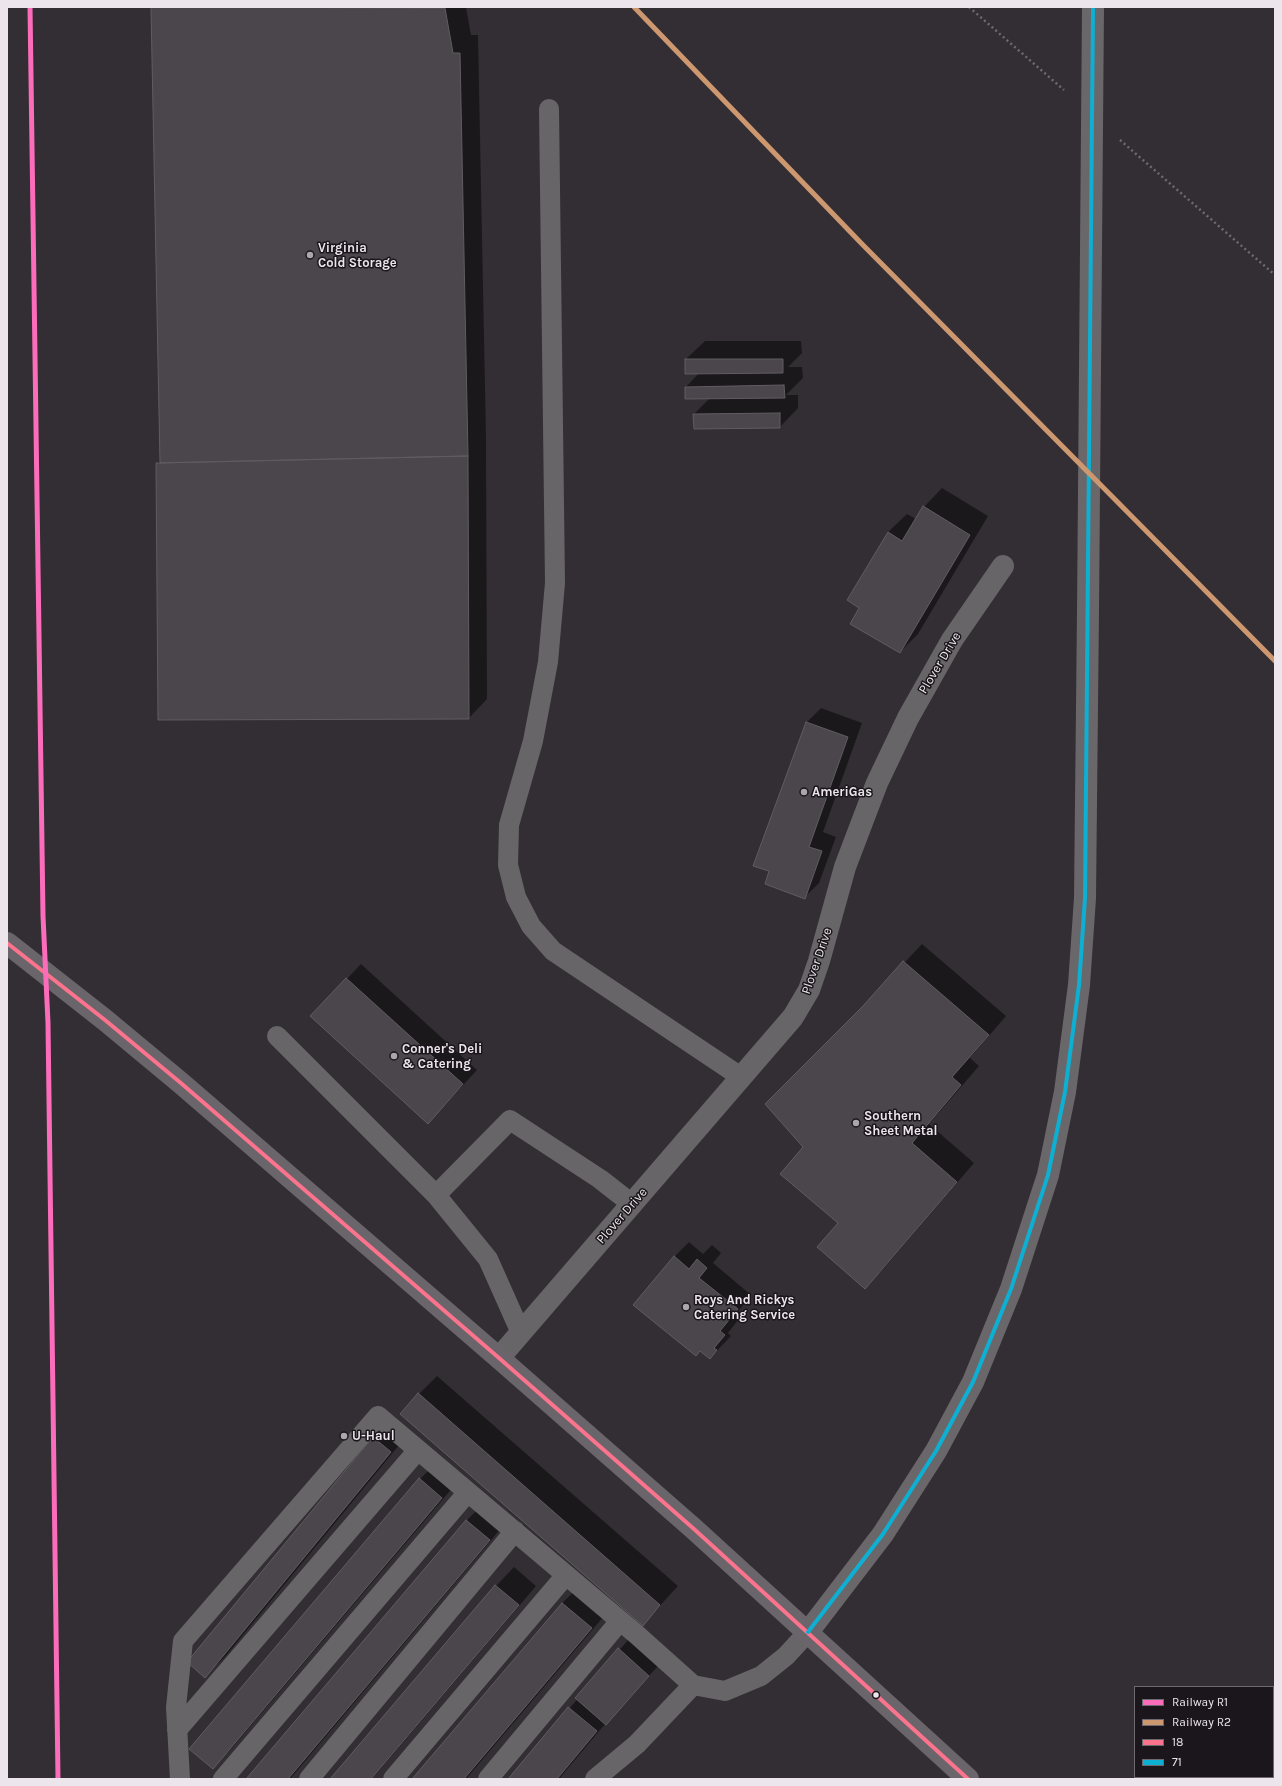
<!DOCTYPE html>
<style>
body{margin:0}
#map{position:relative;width:1282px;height:1786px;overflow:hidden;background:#332e34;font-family:Karla,sans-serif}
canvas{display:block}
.frame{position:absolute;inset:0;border:8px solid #ece6ec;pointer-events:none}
.legend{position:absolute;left:1134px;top:1686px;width:140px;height:92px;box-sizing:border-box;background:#1a161b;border:1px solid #6e696f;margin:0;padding:5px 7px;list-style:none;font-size:12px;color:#ece6ec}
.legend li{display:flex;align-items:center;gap:8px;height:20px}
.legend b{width:20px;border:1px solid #6e696f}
</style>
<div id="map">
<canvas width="1282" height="1786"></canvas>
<div class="frame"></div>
<ul class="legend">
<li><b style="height:5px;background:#fb6dba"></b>Railway R1</li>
<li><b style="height:5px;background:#cd976f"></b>Railway R2</li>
<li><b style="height:5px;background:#fc738d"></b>18</li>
<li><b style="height:5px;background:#0dafd3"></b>71</li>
</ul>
</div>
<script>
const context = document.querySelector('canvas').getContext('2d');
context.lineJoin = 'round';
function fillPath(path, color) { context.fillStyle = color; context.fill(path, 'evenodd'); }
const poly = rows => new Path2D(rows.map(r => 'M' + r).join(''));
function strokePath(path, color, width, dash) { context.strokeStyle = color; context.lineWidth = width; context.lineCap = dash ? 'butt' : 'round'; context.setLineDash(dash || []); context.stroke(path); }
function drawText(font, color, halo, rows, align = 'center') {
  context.font = font + ' Karla,sans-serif'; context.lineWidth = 3; context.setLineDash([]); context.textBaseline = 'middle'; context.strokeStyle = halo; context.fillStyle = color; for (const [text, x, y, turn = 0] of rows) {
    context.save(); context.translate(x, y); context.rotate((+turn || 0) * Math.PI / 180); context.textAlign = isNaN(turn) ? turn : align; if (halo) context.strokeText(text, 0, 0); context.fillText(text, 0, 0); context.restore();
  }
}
fillPath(poly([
 [152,7,466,7,471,35,478,35,486,437,487,699,469,718,157,464,161,460],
 [705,341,801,341,802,353,788,367,802,367,803,378,786,395,798,395,798,408,780,427,695,428,694,414,710,398,686,387,699,373,686,359],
 [942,488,988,516,918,634,900,652,861,608,888,532,907,514,916,519,924,507],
 [821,708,862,723,823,832,836,837,819,883,805,897,807,722],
 [922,944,1006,1016,970,1058,979,1066,929,1124,974,1163,883,1269,865,1287,839,1223,804,1147,864,1006],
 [361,964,477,1070,442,1108,312,1016],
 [689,1242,703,1254,712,1245,721,1253,713,1263,751,1295,734,1317,738,1320,728,1333,731,1336,710,1358,674,1257],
 [437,1376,678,1586,643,1624,419,1394],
 [393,1419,409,1433,224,1658,205,1676,188,1662,374,1438],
 [438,1461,460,1479,231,1749,213,1767,420,1479],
 [485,1502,508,1520,290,1779,248,1779,467,1520],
 [514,1567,536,1586,372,1779,331,1779,496,1586],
 [581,1585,610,1609,466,1779,413,1779,562,1603],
 [628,1640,658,1666,605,1724,559,1779,509,1779]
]), '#0007');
const building = poly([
 [151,7,445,8,453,53,460,53,468,456,160,463,151,7],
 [685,359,783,359,783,373,685,374,685,359],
 [784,385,785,398,685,399,685,387,784,385],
 [780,413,780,428,694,429,693,414,780,413],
 [468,456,469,719,158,720,156,463,468,456],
 [923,506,970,535,900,653,850,624,859,608,847,600,888,532,902,541,923,506],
 [806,722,848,737,809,847,822,851,805,899,765,884,769,871,753,866,806,722],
 [903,961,989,1035,952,1077,961,1085,912,1143,957,1182,865,1289,817,1247,838,1223,780,1174,803,1147,765,1104,863,1006,903,961],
 [346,978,463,1084,428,1124,310,1016,346,978],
 [674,1256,689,1269,697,1259,707,1268,699,1278,738,1309,720,1331,725,1335,714,1348,717,1350,710,1359,700,1351,696,1356,633,1305,674,1256],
 [418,1393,660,1605,643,1626,400,1414,418,1393],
 [373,1437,391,1452,205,1678,187,1662,373,1437],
 [419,1478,442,1498,213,1769,189,1749,419,1478],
 [466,1520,490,1540,288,1779,246,1779,466,1520],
 [495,1585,519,1605,371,1779,330,1779,495,1585],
 [562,1603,592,1628,464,1779,412,1779,562,1603],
 [618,1648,649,1676,606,1725,575,1698,618,1648],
 [568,1707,597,1731,557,1779,508,1779,568,1707],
 [1273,1751,1275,1753,1275,1779,1258,1779,1256,1777,1273,1777,1273,1751]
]);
fillPath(building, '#4a464b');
strokePath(building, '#605c61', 1);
strokePath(poly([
 [969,7,1064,90],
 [1120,140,1275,275]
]), '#6e6b6f', 2.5, [2, 3]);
strokePath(poly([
 [549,109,555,583,548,662,533,741,509,825,508,865,516,897,531,926,553,951,741,1077],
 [277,1036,436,1195,488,1259,521,1333],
 [436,1195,510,1120,600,1179,632,1204],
 [177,1730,418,1450],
 [180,1779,176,1707,183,1641,378,1416,636,1634,693,1685,725,1691,761,1676,786,1656,808,1632],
 [223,1779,468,1492],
 [309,1779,515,1531],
 [393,1779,566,1575],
 [488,1779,620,1621],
 [595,1779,637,1744,693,1685]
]), '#686568', 20);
strokePath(poly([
 [499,1358,793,1017,809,990,819,961,845,867,877,783,908,718,952,640,1003,566]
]), '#686568', 22);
strokePath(poly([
 [808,1632,883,1534,936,1451,973,1382,1011,1289,1048,1175,1065,1092,1079,985,1085,898,1088,611]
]), '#6a676b', 22);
strokePath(poly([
 [7,943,105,1020,182,1084,499,1358,694,1529,968,1779]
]), '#69656a', 22);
strokePath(poly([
 [634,7,861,243,1275,661]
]), '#666467', 3, [7, 7]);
strokePath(poly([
 [1088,611,1093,7]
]), '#6a676b', 22);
strokePath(poly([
 [7,943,105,1020,182,1084,499,1358,694,1529,968,1779]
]), '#fc738d', 4);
strokePath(poly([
 [808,1632,883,1534,936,1451,973,1382,1011,1289,1048,1175,1065,1092,1079,985,1085,898,1093,7]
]), '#0dafd3', 4);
strokePath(poly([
 [30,7,43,916,48,1023,58,1779]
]), '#fb6dba', 5);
strokePath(poly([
 [634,7,861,243,1275,661]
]), '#cd976f', 5);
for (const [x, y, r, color] of [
 [310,255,4,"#aba6ac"],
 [804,792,4,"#aba6ac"],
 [394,1056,4,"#aba6ac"],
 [856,1123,4,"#aba6ac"],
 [686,1307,4,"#aba6ac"],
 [344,1436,4,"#aba6ac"],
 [876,1695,3.5,"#ece6ec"]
]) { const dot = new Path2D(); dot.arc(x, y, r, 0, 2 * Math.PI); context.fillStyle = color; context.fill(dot); strokePath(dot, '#1a161b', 1.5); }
drawText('bold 13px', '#ece6ec', '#1a161b', [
 ["Virginia",318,248],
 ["Cold Storage",318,263],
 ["AmeriGas",812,792],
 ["Conner's Deli",402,1049],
 ["& Catering",402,1064],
 ["Southern",864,1116],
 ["Sheet Metal",864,1131],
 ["Roys And Rickys",694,1300],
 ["Catering Service",694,1315],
 ["U-Haul",352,1436]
], 'left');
drawText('13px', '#ece6ec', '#1a161b', [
 ["Plover Drive",940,663,-59],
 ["Plover Drive",817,961,-71],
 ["Plover Drive",622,1216,-49]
]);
</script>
